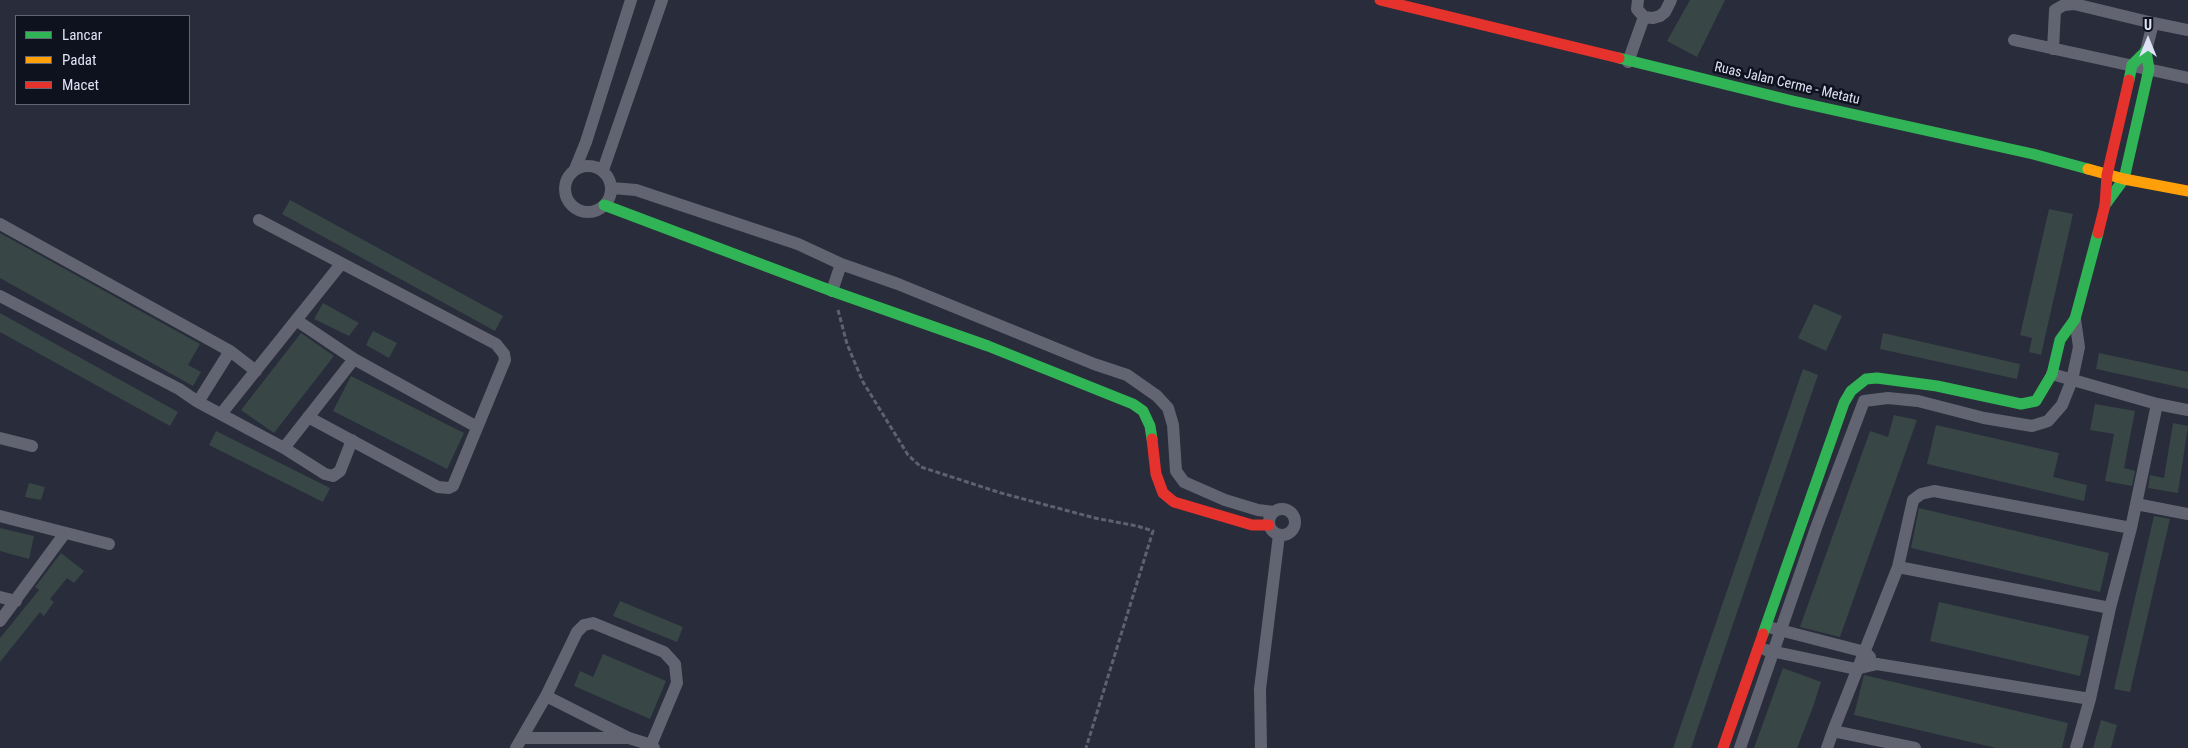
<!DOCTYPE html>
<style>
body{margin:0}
#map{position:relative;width:2188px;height:748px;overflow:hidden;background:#282c3b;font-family:"Roboto Condensed",sans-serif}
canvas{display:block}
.legend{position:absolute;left:15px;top:15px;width:175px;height:90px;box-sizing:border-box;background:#0e121e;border:1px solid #616674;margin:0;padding:6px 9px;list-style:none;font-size:15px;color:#dde3f5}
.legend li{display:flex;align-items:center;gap:10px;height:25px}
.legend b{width:25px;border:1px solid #616674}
.north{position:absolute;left:2123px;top:15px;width:50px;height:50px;-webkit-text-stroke:4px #0e121e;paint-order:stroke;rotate:0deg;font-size:14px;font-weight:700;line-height:20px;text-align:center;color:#dde3f5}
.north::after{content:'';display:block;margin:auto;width:18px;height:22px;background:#dde3f5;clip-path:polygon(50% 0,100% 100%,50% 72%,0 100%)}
</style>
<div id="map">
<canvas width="2188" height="748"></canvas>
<ul class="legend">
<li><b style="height:6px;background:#30b455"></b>Lancar</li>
<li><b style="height:6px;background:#ff9f0a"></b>Padat</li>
<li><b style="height:6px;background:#e5322d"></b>Macet</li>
</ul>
<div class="north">U</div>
</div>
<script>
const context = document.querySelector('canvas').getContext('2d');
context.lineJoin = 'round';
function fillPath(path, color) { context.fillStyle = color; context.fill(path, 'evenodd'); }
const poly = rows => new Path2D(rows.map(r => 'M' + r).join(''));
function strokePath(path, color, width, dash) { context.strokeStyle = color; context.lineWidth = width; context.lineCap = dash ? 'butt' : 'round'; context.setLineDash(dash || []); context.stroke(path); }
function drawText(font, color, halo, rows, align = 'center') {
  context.font = font + ' "Roboto Condensed",sans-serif'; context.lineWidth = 5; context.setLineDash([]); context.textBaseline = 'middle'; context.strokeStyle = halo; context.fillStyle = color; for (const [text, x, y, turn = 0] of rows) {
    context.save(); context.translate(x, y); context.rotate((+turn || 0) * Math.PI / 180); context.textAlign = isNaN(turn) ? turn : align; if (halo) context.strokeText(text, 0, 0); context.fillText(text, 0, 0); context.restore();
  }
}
fillPath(poly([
 [1690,0,1725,0,1697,57,1667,41],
 [290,200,503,316,495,331,282,214],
 [2049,209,2073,214,2041,355,2029,352,2032,338,2020,335],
 [0,233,200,344,188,365,201,372,193,386,0,278],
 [323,303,359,323,349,336,314,319],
 [1814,304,1842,316,1826,351,1798,338],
 [0,313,178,412,170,426,0,332],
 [373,331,397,343,389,358,366,345],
 [301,333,334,356,274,433,241,410],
 [1883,333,2020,364,2017,379,1880,349],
 [2099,353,2188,372,2188,389,2096,369],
 [1803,369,1818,375,1764,533,1691,748,1673,748],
 [351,376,464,433,447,469,333,411],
 [2095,404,2135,411,2124,468,2135,471,2132,486,2105,481,2114,434,2090,430],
 [1894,415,1917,420,1840,637,1800,627,1870,431,1888,437],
 [2173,423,2188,426,2178,493,2148,488,2150,475,2164,478],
 [1936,425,2059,453,2053,477,2087,485,2084,501,1927,464],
 [216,431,330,488,323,502,209,445],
 [29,483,45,487,41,500,25,497],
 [1919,508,2109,553,2100,592,1911,548],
 [2154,516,2170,519,2130,692,2114,689],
 [0,528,34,536,29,559,0,551],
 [61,553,84,571,74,583,67,578,50,599,54,602,44,616,40,612,0,662,0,638,39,590,35,587],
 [620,601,683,627,677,642,613,616],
 [1939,602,2089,636,2080,676,1930,641],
 [603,654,666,681,650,719,574,686,580,671,593,677],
 [1783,668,1821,682,1813,707,1797,748,1754,748],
 [1864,675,2068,723,2062,748,1996,748,1854,715],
 [2101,720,2117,725,2111,748,2093,748]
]), '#384645');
strokePath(poly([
 [838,310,847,344,863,382,908,455,921,467,1001,493,1095,518,1137,526,1153,531,1086,748]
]), '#5e626d', 3, [5, 2.5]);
strokePath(poly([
 [1638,0,1637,9,1644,17,1653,18,1660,16,1665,12,1671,0],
 [2014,40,2188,78],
 [2053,49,2055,10,2064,5,2074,4,2153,23,2188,30],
 [2146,51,2153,23],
 [1628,62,1644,17],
 '565 189a23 23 0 1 1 46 0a23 23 0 1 1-46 0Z',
 [575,169,586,142,631,0],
 [603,170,662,0],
 [612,188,636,190,798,244,841,264,898,284,1094,364,1127,375,1157,396,1168,408,1173,425,1176,471,1184,482,1225,500,1258,510,1274,512],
 [259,220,496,344,504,354,505,360,453,486,449,488,438,487,308,417],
 [0,224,230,351,198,402,179,389,0,296],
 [832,291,841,264],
 [296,320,354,359,477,427],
 [230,351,256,371],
 [2052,374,2157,404,2131,528],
 [198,402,284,448,325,474,333,476,340,471,352,440],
 [2157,404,2188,410],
 [221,414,341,264],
 [0,438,32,446],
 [284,448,354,359],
 [2136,504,2188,514],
 '1269 522a13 13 0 1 1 26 0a13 13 0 1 1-26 0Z',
 [0,516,109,544],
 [1898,567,1913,500,1921,494,1934,491,2131,528,2110,608],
 [0,597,16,601],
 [0,621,65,533],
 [1772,628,1865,652,1870,657],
 [1766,650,1856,669,1877,664,2090,699,2076,748],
 [546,696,629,738,651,745,654,748],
 [1833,731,1898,567,2110,608,2090,699],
 [522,738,627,738],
 [516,748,546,696,577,632,584,625,593,623,664,652,675,664,677,683,651,745],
 [1261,748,1260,689,1279,535],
 [1740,748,1816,528,1864,401,1888,398,1918,401,1984,418,2032,426,2048,421,2062,405,2072,380,2079,347,2075,319],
 [1827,748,1833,731,1915,748]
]), '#626571', 12);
strokePath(poly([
 [1619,58,1793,101,2033,154,2088,169],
 [604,205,832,291,988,346,1133,404,1143,411,1150,426,1152,439],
 [2105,205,2124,179,2149,69,2146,51,2132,65,2129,80],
 [1763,634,1844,403,1851,391,1866,379,1877,378,1937,386,2021,404,2036,401,2052,374,2060,340,2075,319,2098,233]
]), '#30b455', 11);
strokePath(poly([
 [2088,169,2124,179,2188,191]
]), '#ff9f0a', 11);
strokePath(poly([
 [1380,0,1619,58],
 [2098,233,2105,205,2107,175,2129,80],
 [1152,439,1156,474,1163,493,1174,502,1252,525,1269,525],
 [1723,748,1763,634]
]), '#e5322d', 11);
drawText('14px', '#dde3f5', '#0e121e', [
 ["Ruas Jalan Cerme - Metatu",1787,84,13]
]);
</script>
